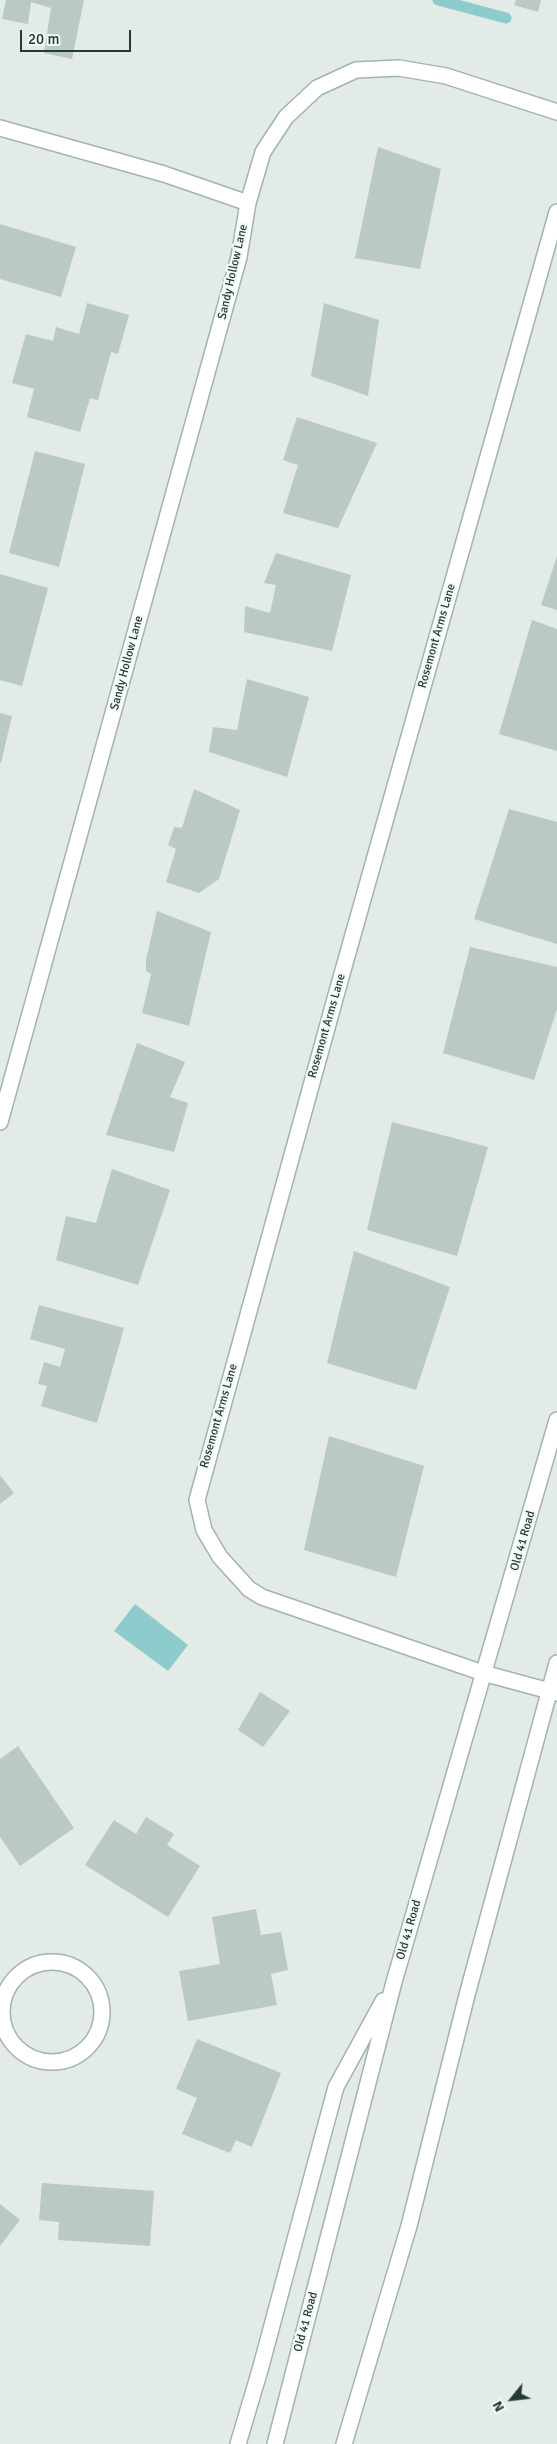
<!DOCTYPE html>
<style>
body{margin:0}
#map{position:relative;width:557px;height:2444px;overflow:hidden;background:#e2ebe6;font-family:Signika,sans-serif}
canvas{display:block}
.north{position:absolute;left:487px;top:2374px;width:50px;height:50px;-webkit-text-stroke:4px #f2f8f4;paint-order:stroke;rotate:241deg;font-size:14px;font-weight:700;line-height:20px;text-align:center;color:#233b31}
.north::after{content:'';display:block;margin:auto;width:18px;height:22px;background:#233b31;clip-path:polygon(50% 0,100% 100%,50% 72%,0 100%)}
.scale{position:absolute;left:20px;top:30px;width:111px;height:22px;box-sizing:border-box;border:2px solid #233b31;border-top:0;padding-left:6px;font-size:15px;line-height:18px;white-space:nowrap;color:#233b31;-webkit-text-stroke:4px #f2f8f4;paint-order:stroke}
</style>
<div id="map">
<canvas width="557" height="2444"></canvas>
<div class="north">N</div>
<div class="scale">20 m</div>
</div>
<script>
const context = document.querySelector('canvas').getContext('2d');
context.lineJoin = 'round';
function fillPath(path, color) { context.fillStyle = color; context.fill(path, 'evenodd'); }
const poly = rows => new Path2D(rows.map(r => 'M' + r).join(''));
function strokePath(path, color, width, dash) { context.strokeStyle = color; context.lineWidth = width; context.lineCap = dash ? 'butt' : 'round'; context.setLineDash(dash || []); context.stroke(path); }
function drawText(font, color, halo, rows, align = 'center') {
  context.font = font + ' Signika,sans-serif'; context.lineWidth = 4.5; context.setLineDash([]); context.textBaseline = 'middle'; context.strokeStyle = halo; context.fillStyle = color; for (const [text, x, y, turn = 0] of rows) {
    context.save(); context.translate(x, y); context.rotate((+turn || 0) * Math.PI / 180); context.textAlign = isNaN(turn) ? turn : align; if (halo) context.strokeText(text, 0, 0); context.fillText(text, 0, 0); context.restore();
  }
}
fillPath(poly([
 [135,1604,188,1645,168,1671,114,1631]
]), '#8dcbcd');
strokePath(poly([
 [438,0,506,18]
]), '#8dcbcd', 11);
fillPath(poly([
 [6,0,84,0,72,59,44,53,51,8,31,2,28,24,2,19],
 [516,0,541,0,538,12,514,5],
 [378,147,441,169,420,269,355,258],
 [0,224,76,247,61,297,0,279],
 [87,303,129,315,118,354,111,352,98,400,90,398,80,432,27,417,34,389,12,383,26,334,53,341,56,327,79,334],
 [324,303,379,320,368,396,311,376],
 [297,417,377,443,338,528,283,513,298,465,283,460],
 [35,451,85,464,59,567,9,553],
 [276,553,351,575,332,651,244,632,245,606,270,613,276,585,264,583],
 [557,556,557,610,541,605],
 [0,574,48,588,22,686,0,680],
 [532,620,557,629,557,751,499,734],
 [247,679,309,697,287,777,209,752,213,727,237,730],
 [0,713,12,716,1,763,0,762],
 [194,789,240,810,219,879,199,893,166,882,176,849,168,845,174,827,182,828],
 [509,809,557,822,557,944,474,919],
 [157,911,211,932,189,1026,142,1013,151,974,146,971,146,960],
 [470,947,557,967,557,1009,534,1080,443,1053],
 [137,1043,185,1062,170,1097,188,1103,174,1152,106,1135],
 [392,1122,488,1147,457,1256,367,1230],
 [112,1169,170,1190,138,1285,56,1260,66,1216,96,1223],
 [354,1251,450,1287,416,1390,327,1363],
 [39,1305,124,1328,97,1423,41,1406,47,1386,38,1384,44,1362,60,1367,65,1349,30,1339],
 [329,1436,424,1466,396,1577,304,1550],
 [0,1475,14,1493,0,1504],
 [260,1692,290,1711,263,1747,238,1730],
 [18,1746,74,1828,20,1866,0,1837,0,1759],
 [146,1817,174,1834,167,1845,200,1866,168,1917,85,1865,114,1820,136,1834],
 [256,1909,261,1935,281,1932,288,1970,271,1974,277,2005,188,2021,179,1971,220,1964,212,1917],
 [197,2039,281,2073,252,2147,236,2140,230,2153,182,2134,197,2098,176,2089],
 [42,2183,154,2191,150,2246,58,2240,59,2222,39,2220],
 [0,2204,20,2220,0,2246]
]), '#bac9c1');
const minor = poly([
 [0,128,164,174,248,203],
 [557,212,338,988,197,1500,204,1530,220,1557,249,1589,262,1597,483,1673,557,1693],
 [0,1122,239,257,248,203,263,152,286,117,317,88,356,70,399,68,446,76,557,112],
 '2 2012a50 50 0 1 1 100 0a50 50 0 1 1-100 0Z',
 [238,2444,260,2370,336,2087,383,2001],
 [275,2444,394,1982,557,1420],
 [344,2444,409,2226,467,1995,557,1663]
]);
strokePath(minor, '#a5b3ac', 18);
strokePath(minor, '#fff', 15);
drawText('12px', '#233b31', '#f2f8f4', [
 ["Sandy Hollow Lane",233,272,-77],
 ["Rosemont Arms Lane",437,636,-74],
 ["Sandy Hollow Lane",127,663,-75],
 ["Rosemont Arms Lane",327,1026,-74],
 ["Rosemont Arms Lane",219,1416,-74],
 ["Old 41 Road",523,1541,-74],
 ["Old 41 Road",409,1930,-74],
 ["Old 41 Road",306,2322,-75]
]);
</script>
